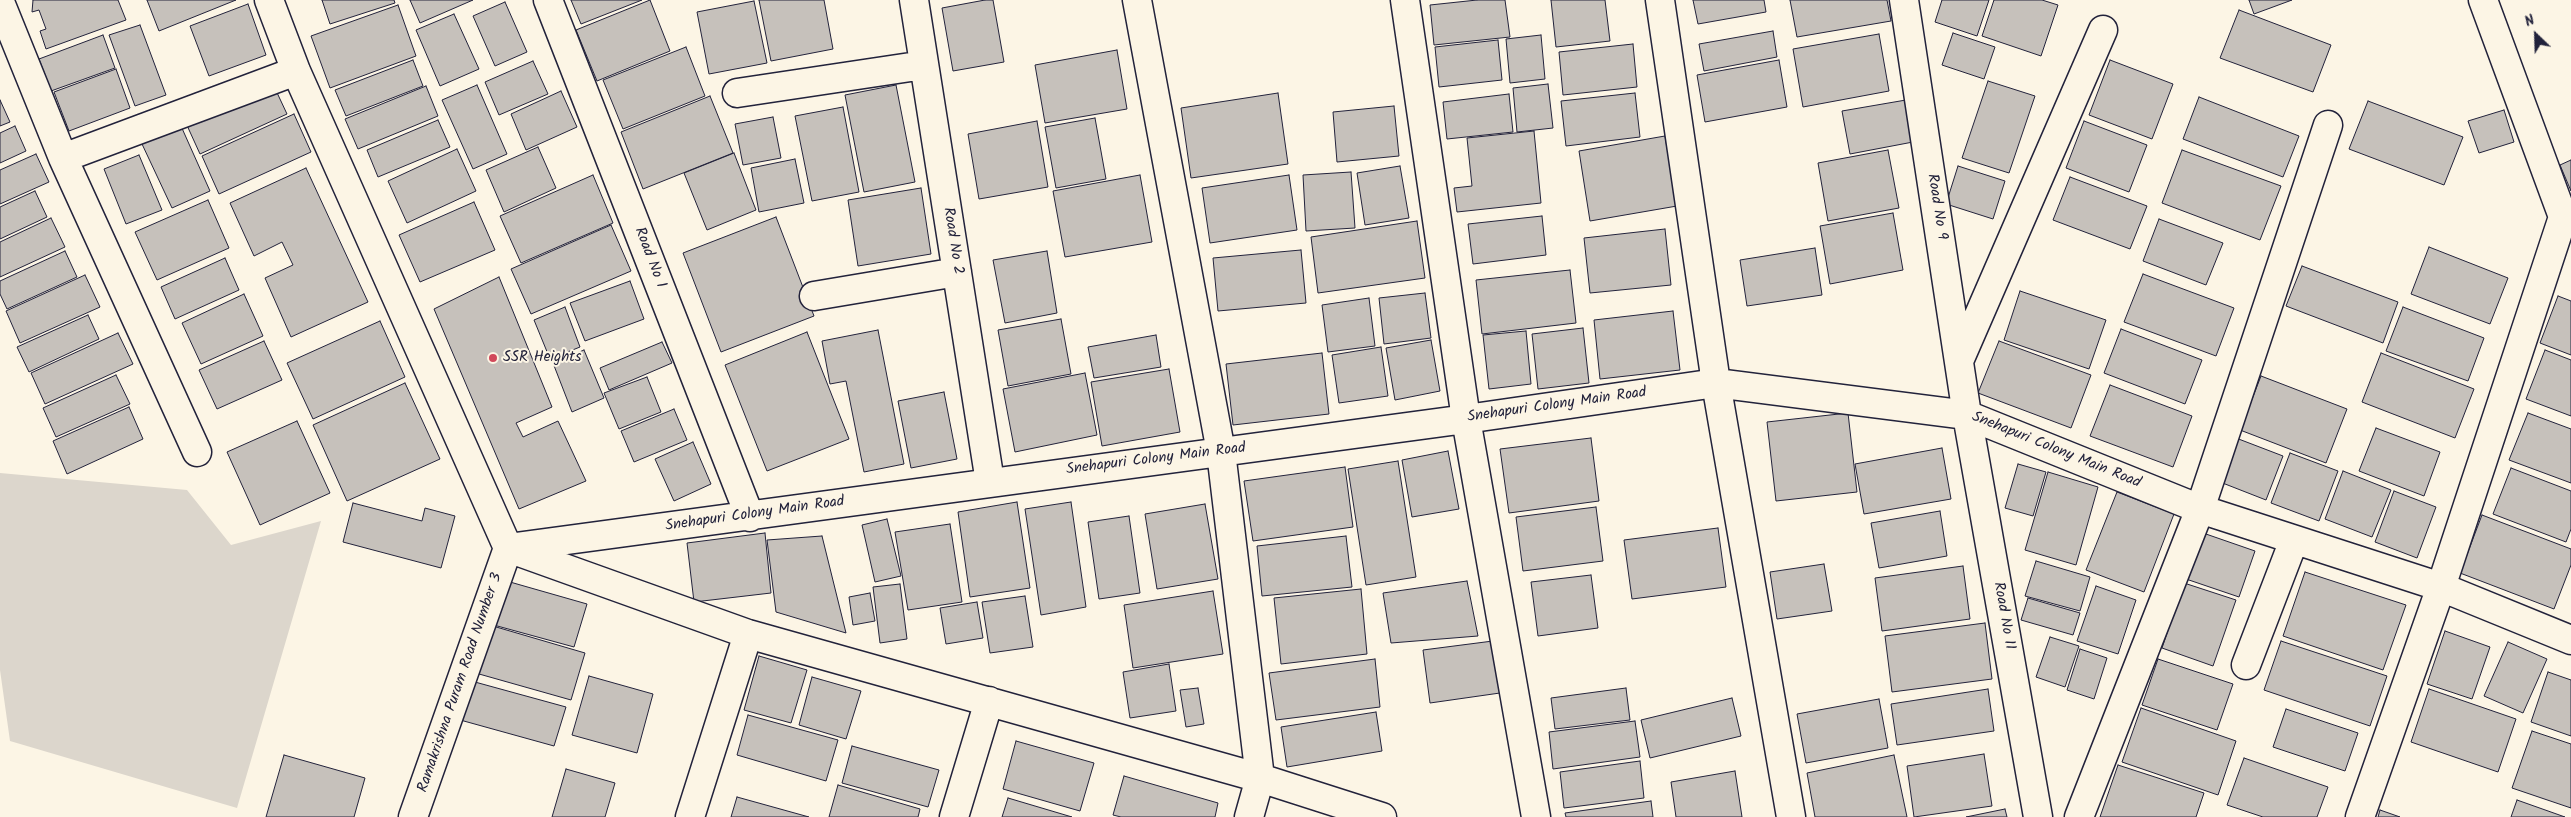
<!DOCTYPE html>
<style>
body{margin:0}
#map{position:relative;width:2571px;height:817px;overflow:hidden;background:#fcf5e5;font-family:Kalam,sans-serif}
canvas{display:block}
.north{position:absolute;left:2511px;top:10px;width:50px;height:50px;-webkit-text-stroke:4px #fcf5e5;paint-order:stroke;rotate:336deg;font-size:14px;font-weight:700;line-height:20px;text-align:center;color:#22223b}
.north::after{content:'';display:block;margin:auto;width:18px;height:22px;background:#22223b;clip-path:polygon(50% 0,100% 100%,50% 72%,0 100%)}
</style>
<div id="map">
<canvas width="2571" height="817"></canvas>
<div class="north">N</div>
</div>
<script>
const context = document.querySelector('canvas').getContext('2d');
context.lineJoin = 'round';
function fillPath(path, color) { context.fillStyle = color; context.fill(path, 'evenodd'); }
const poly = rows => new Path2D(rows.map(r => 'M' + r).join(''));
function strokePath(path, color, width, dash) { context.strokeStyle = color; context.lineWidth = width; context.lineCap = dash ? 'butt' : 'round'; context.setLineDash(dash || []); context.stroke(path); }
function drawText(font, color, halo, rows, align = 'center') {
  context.font = font + ' Kalam,sans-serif'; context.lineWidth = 4; context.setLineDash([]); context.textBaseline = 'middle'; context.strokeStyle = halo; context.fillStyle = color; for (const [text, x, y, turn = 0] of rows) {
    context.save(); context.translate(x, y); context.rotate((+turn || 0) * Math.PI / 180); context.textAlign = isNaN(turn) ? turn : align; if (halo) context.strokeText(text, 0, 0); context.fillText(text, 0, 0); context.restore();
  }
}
fillPath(poly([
 [0,473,187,490,231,545,321,521,237,808,10,741,0,670]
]), '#dcd6cc');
const building = poly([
 [33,0,118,0,126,20,46,49,40,31,46,29,39,10,32,12,33,0],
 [147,0,236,0,159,31,147,0],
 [322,0,394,0,395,3,330,24,322,0],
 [410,0,473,0,420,23,410,0],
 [571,0,642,0,581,24,571,0],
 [650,0,670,51,597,81,576,30,650,0],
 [759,0,824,0,833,49,771,61,759,0],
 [985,0,993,0,1004,62,953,71,942,8,985,0],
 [1477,0,1505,0,1510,37,1434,45,1430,5,1477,0],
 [1551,0,1605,0,1610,41,1556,47,1551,0],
 [1693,0,1764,0,1766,12,1698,24,1693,0],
 [1790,0,1887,0,1891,21,1797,37,1790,0],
 [1942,0,1989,0,1977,36,1935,22,1942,0],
 [1994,0,2042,0,2058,5,2041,56,1982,36,1994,0],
 [2249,0,2292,0,2254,14,2249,0],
 [754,1,767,63,709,74,697,12,754,1],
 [505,2,527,52,495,66,473,16,505,2],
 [248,4,266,55,209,76,190,26,248,4],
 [398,5,416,56,330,88,311,36,398,5],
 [2239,10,2331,45,2313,92,2220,58,2239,10],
 [454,14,479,69,440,86,416,30,454,14],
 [140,25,166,95,135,106,109,35,140,25],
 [1773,31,1777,57,1704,71,1699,44,1773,31],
 [1953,33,1995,47,1984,79,1942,65,1953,33],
 [1879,34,1889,91,1803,107,1793,49,1879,34],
 [103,35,115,68,51,91,39,59,103,35],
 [1541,35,1545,79,1510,83,1506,39,1541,35],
 [1498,40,1502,80,1439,87,1435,47,1498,40],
 [1633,44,1637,87,1563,95,1559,52,1633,44],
 [686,47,705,96,623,129,603,80,686,47],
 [1117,50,1127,109,1045,123,1035,65,1117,50],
 [413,60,423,86,346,116,335,90,413,60],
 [1779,60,1787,107,1705,122,1697,75,1779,60],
 [2110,60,2173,84,2152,139,2089,115,2110,60],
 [533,61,548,94,499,115,485,82,533,61],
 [116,69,130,108,69,131,54,92,116,69],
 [1988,81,2035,96,2009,173,1962,158,1988,81],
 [272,82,287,114,200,154,185,121,272,82],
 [1548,84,1553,128,1517,132,1513,88,1548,84],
 [477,85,507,154,473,169,442,100,477,85],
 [896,85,915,182,864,192,845,95,896,85],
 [426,86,438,116,358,149,345,119,426,86],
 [561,91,577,127,526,150,511,114,561,91],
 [1278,93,1288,164,1191,178,1181,108,1278,93],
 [1635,93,1640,137,1566,146,1561,101,1635,93],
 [1509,94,1513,132,1447,139,1443,102,1509,94],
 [710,96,733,153,643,189,621,132,710,96],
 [2199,97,2299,136,2283,177,2183,139,2199,97],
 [0,100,10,122,0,126,0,100],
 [1906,100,1913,142,1850,154,1842,111,1906,100],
 [2368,101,2463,137,2444,185,2349,149,2368,101],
 [1394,106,1399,156,1337,162,1333,112,1394,106],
 [843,107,859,192,812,201,795,116,843,107],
 [2504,110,2514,142,2479,153,2468,121,2504,110],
 [294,114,311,152,219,194,202,156,294,114],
 [773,117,781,158,743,165,735,124,773,117],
 [1095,118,1106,179,1056,188,1045,127,1095,118],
 [438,120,450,147,378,177,367,150,438,120],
 [1037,121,1048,187,979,199,968,134,1037,121],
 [2084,121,2147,145,2129,192,2066,168,2084,121],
 [15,126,26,151,0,163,0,133,15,126],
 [181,126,210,191,172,208,142,144,181,126],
 [1534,131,1541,203,1457,212,1454,188,1472,186,1467,138,1534,131],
 [1665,136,1677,206,1590,221,1579,151,1665,136],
 [538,147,556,188,504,212,486,170,538,147],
 [457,149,476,191,407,223,388,181,457,149],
 [1888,150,1899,208,1828,221,1818,163,1888,150],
 [2182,150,2281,186,2260,240,2162,203,2182,150],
 [734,153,756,210,707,230,684,173,734,153],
 [36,154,49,182,0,204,0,170,36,154],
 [139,155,162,210,126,224,104,169,139,155],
 [795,159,804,203,759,212,751,168,795,159],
 [2571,160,2571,191,2560,165,2571,160],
 [1400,166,1409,218,1365,225,1357,173,1400,166],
 [1958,166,2005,181,1993,219,1946,204,1958,166],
 [306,168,368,302,291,337,265,278,293,265,282,242,254,256,230,203,306,168],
 [1351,172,1355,228,1306,231,1303,175,1351,172],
 [593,175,613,223,521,263,500,216,593,175],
 [1140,175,1152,242,1065,257,1053,191,1140,175],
 [1289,175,1297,230,1210,243,1202,188,1289,175],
 [2070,177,2147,206,2130,249,2053,220,2070,177],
 [921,188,931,254,858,266,848,200,921,188],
 [35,191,47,217,0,239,0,207,35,191],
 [208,200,229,248,157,280,135,232,208,200],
 [474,202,495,250,420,282,399,235,474,202],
 [1893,213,1903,270,1830,284,1820,226,1893,213],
 [1542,216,1546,255,1473,264,1468,224,1542,216],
 [776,217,814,316,721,352,683,253,776,217],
 [51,218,65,247,0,277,0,242,51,218],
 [2159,219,2223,243,2206,285,2143,261,2159,219],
 [1417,221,1425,278,1318,293,1311,237,1417,221],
 [611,225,631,271,531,314,511,269,611,225],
 [1665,229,1671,285,1590,293,1584,238,1665,229],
 [2429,247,2508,278,2490,324,2411,294,2429,247],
 [1815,248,1822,295,1747,306,1740,260,1815,248],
 [1301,250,1306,303,1218,311,1213,258,1301,250],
 [65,251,77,277,7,309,0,294,0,281,65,251],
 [1047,251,1057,313,1005,323,993,260,1047,251],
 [225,258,239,290,175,319,161,287,225,258],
 [2302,266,2398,302,2383,343,2286,306,2302,266],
 [1570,270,1576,323,1482,334,1476,280,1570,270],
 [2143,274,2234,308,2216,356,2124,322,2143,274],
 [85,275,100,307,20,343,6,311,85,275],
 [499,277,552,407,516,423,523,437,558,421,586,481,519,509,434,309,499,277],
 [630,281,644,319,585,341,570,303,630,281],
 [2020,291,2106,320,2089,369,2004,340,2020,291],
 [1425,293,1431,338,1384,344,1379,298,1425,293],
 [244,294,263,336,201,364,182,323,244,294],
 [2558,296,2571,301,2571,355,2540,343,2558,296],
 [1369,298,1375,346,1328,352,1322,305,1369,298],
 [565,307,580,347,550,359,534,320,565,307],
 [2403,307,2484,338,2468,381,2386,351,2403,307],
 [1673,311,1680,370,1600,379,1594,320,1673,311],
 [88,315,99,339,29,372,17,347,88,315],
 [1061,319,1071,374,1008,386,998,330,1061,319],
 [380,321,405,377,313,419,287,363,380,321],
 [1583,328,1589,383,1538,389,1532,334,1583,328],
 [2121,329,2202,360,2185,404,2104,373,2121,329],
 [878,330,904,464,864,472,846,381,830,384,822,341,878,330],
 [1526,331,1531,384,1489,389,1483,335,1526,331],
 [807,332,849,439,767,471,725,365,807,332],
 [118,333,133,364,45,404,31,373,118,333],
 [1156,335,1161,367,1094,378,1088,347,1156,335],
 [1431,340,1440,391,1395,400,1386,348,1431,340],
 [264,341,282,380,217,409,199,370,264,341],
 [1999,341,2091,375,2071,428,1978,393,1999,341],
 [662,342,672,363,609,390,600,368,662,342],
 [1381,347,1388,396,1339,403,1332,355,1381,347],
 [584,350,604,398,572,412,553,363,584,350],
 [2545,350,2571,360,2571,416,2526,399,2545,350],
 [1322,353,1329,414,1233,425,1226,364,1322,353],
 [2381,353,2474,389,2455,438,2362,402,2381,353],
 [1169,369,1180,432,1102,446,1091,382,1169,369],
 [1085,373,1097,435,1015,452,1003,389,1085,373],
 [116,375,130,404,56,437,43,408,116,375],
 [2261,376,2347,409,2326,463,2240,430,2261,376],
 [647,377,661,412,619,429,604,393,647,377],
 [405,383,440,459,347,501,313,425,405,383],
 [2110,385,2192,416,2173,467,2090,436,2110,385],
 [944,392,957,459,911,468,898,401,944,392],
 [129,407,143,439,67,474,53,441,129,407],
 [674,409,687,440,634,462,621,431,674,409],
 [1848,413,1857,492,1776,501,1767,422,1848,413],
 [2528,413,2571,429,2571,483,2509,460,2528,413],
 [297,421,330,493,260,525,227,452,297,421],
 [2376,428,2440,452,2424,496,2359,471,2376,428],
 [1591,438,1599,501,1509,513,1500,449,1591,438],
 [2236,438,2283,456,2266,500,2220,482,2236,438],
 [693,442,711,484,674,501,655,459,693,442],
 [1942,448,1951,499,1864,514,1855,464,1942,448],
 [1448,451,1459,509,1412,517,1402,460,1448,451],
 [2290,453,2338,471,2319,521,2271,503,2290,453],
 [1398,461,1416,577,1366,585,1348,469,1398,461],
 [2018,464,2046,472,2033,516,2005,508,2018,464],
 [1345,467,1353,527,1253,541,1244,481,1345,467],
 [2511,468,2571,491,2571,529,2566,542,2493,514,2511,468],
 [2343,471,2391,490,2372,537,2325,519,2343,471],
 [2048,472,2098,487,2076,565,2025,550,2048,472],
 [2394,491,2436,507,2417,558,2375,542,2394,491],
 [2117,492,2174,514,2144,592,2086,570,2117,492],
 [1017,502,1030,588,970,597,958,512,1017,502],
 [1071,502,1086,607,1041,615,1025,509,1071,502],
 [353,503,422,521,425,508,455,516,441,568,343,542,353,503],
 [1205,504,1218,579,1157,589,1145,514,1205,504],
 [1596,507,1603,561,1523,571,1516,517,1596,507],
 [1940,511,1947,556,1879,568,1871,523,1940,511],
 [2482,515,2571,549,2571,565,2554,609,2460,573,2482,515],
 [1129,516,1140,593,1099,599,1088,522,1129,516],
 [887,519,901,576,875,582,862,525,887,519],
 [950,524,962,602,908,610,895,532,950,524],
 [1718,528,1726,587,1632,599,1624,540,1718,528],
 [765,533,771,593,694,602,687,543,765,533],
 [2203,533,2255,551,2239,597,2186,579,2203,533],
 [822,536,846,633,776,612,767,540,822,536],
 [1346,536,1352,587,1262,596,1257,546,1346,536],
 [2036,561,2090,577,2080,611,2025,596,2036,561],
 [1824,564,1832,611,1777,619,1770,572,1824,564],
 [1963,566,1970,619,1882,631,1875,578,1963,566],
 [2305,572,2406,605,2383,670,2283,636,2305,572],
 [1591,575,1598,628,1538,636,1531,582,1591,575],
 [503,580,587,604,574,647,490,624,503,580],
 [1467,581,1478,636,1391,643,1383,593,1467,581],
 [2184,583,2236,600,2213,666,2162,648,2184,583],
 [900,584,907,639,880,643,873,587,900,584],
 [2096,586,2136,600,2118,654,2077,641,2096,586],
 [1361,589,1367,654,1281,664,1274,598,1361,589],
 [1213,591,1223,654,1133,668,1124,605,1213,591],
 [870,593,875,621,853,625,849,597,870,593],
 [1025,596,1033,647,990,653,982,602,1025,596],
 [2028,598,2080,613,2073,635,2021,620,2028,598],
 [977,602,983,638,946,644,940,608,977,602],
 [1985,623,1992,679,1892,692,1885,636,1985,623],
 [486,624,585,653,571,700,472,672,486,624],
 [2445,631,2490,647,2472,699,2427,684,2445,631],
 [2050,637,2079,646,2065,687,2036,677,2050,637],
 [1493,641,1500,693,1430,703,1423,650,1493,641],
 [2281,641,2387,676,2370,726,2264,690,2281,641],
 [2508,642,2547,659,2523,713,2484,696,2508,642],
 [2080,649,2107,658,2094,699,2067,690,2080,649],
 [759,656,807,670,791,723,744,710,759,656],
 [1375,659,1380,707,1276,720,1269,673,1375,659],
 [2158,659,2233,684,2217,730,2142,705,2158,659],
 [1169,664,1176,711,1130,718,1123,672,1169,664],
 [2548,672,2571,680,2571,736,2531,722,2548,672],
 [589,676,653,694,637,753,572,735,589,676],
 [812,677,861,691,846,739,799,725,812,677],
 [464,679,566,707,554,746,453,718,464,679],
 [1198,688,1204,724,1186,727,1180,690,1198,688],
 [1626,688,1630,720,1555,729,1551,698,1626,688],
 [1988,689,1994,731,1897,745,1891,704,1988,689],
 [2429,689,2516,719,2498,772,2411,742,2429,689],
 [1732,698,1741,736,1650,758,1641,720,1732,698],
 [1879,699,1888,748,1806,763,1797,714,1879,699],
 [2141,708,2236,741,2218,795,2122,762,2141,708],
 [2286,709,2358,733,2345,771,2273,747,2286,709],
 [1376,712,1382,751,1287,767,1281,727,1376,712],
 [748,715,838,740,826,781,737,755,748,715],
 [1635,721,1640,757,1553,769,1549,732,1635,721],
 [2532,731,2571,744,2571,808,2512,788,2532,731],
 [1016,741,1094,763,1080,811,1003,789,1016,741],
 [852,746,939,770,928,807,842,783,852,746],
 [1984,754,1992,806,1914,817,1907,766,1984,754],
 [284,755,365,778,354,817,266,817,284,755],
 [1894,755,1907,817,1815,817,1807,773,1894,755],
 [2244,758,2328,787,2317,817,2263,817,2227,805,2244,758],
 [1640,761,1644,798,1564,808,1560,772,1640,761],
 [2118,765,2204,793,2196,817,2100,817,2118,765],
 [566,769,615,783,605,817,552,817,566,769],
 [1735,771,1742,817,1676,817,1671,782,1735,771],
 [1124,776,1218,803,1215,817,1121,817,1113,815,1124,776],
 [838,785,920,809,918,817,829,817,838,785],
 [737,797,809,817,731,817,737,797],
 [1008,798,1072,817,1002,817,1008,798],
 [2517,800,2565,817,2511,817,2517,800],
 [1651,801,1653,817,1566,817,1565,813,1651,801],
 [2005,809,2007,817,1966,817,2005,809],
 [2380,810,2400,817,2378,817,2380,810]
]);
fillPath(building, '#c6c1bb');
strokePath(building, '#22223b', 1);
const minor = poly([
 [269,0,296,71,508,548,748,634,1260,778,1382,817],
 [548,0,750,517],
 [914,0,990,482],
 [1137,0,1221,452,1260,778,1249,817],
 [1405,0,1466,419,1536,817],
 [1660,0,1716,383,1791,817],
 [1904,0,1967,415,2038,817],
 [0,2,63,158,197,452],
 [737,93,924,65],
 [63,158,296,71],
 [814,296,957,272],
 [1959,361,2103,30],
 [508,548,1466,419,1716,383,1967,415,2200,509,2441,587,2571,640],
 [2246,665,2294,540],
 [413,817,508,548],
 [690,817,748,634],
 [954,817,989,701],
 [2079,817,2200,509,2328,125],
 [2360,817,2441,587,2563,217,2483,0]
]);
strokePath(minor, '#22223b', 31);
strokePath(minor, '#fcf5e5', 28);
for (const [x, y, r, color] of [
 [493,358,5,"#d1495b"]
]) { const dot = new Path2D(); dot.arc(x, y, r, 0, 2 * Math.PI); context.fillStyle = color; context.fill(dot); strokePath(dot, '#fcf5e5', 2); }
drawText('15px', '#22223b', '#fcf5e5', [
 ["Road No 9",1936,207,81],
 ["Road No 2",952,241,81],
 ["Road No 1",649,258,69],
 ["Snehapuri Colony Main Road",1557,406,-8],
 ["Snehapuri Colony Main Road",2056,451,22],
 ["Snehapuri Colony Main Road",1156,460,-7],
 ["Snehapuri Colony Main Road",755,515,-8],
 ["Road No 11",2003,616,80],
 ["Ramakrishna Puram Road Number 3",461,683,-71]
]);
drawText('15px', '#22223b', '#fcf5e5', [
 ["SSR Heights",503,358]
], 'left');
</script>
